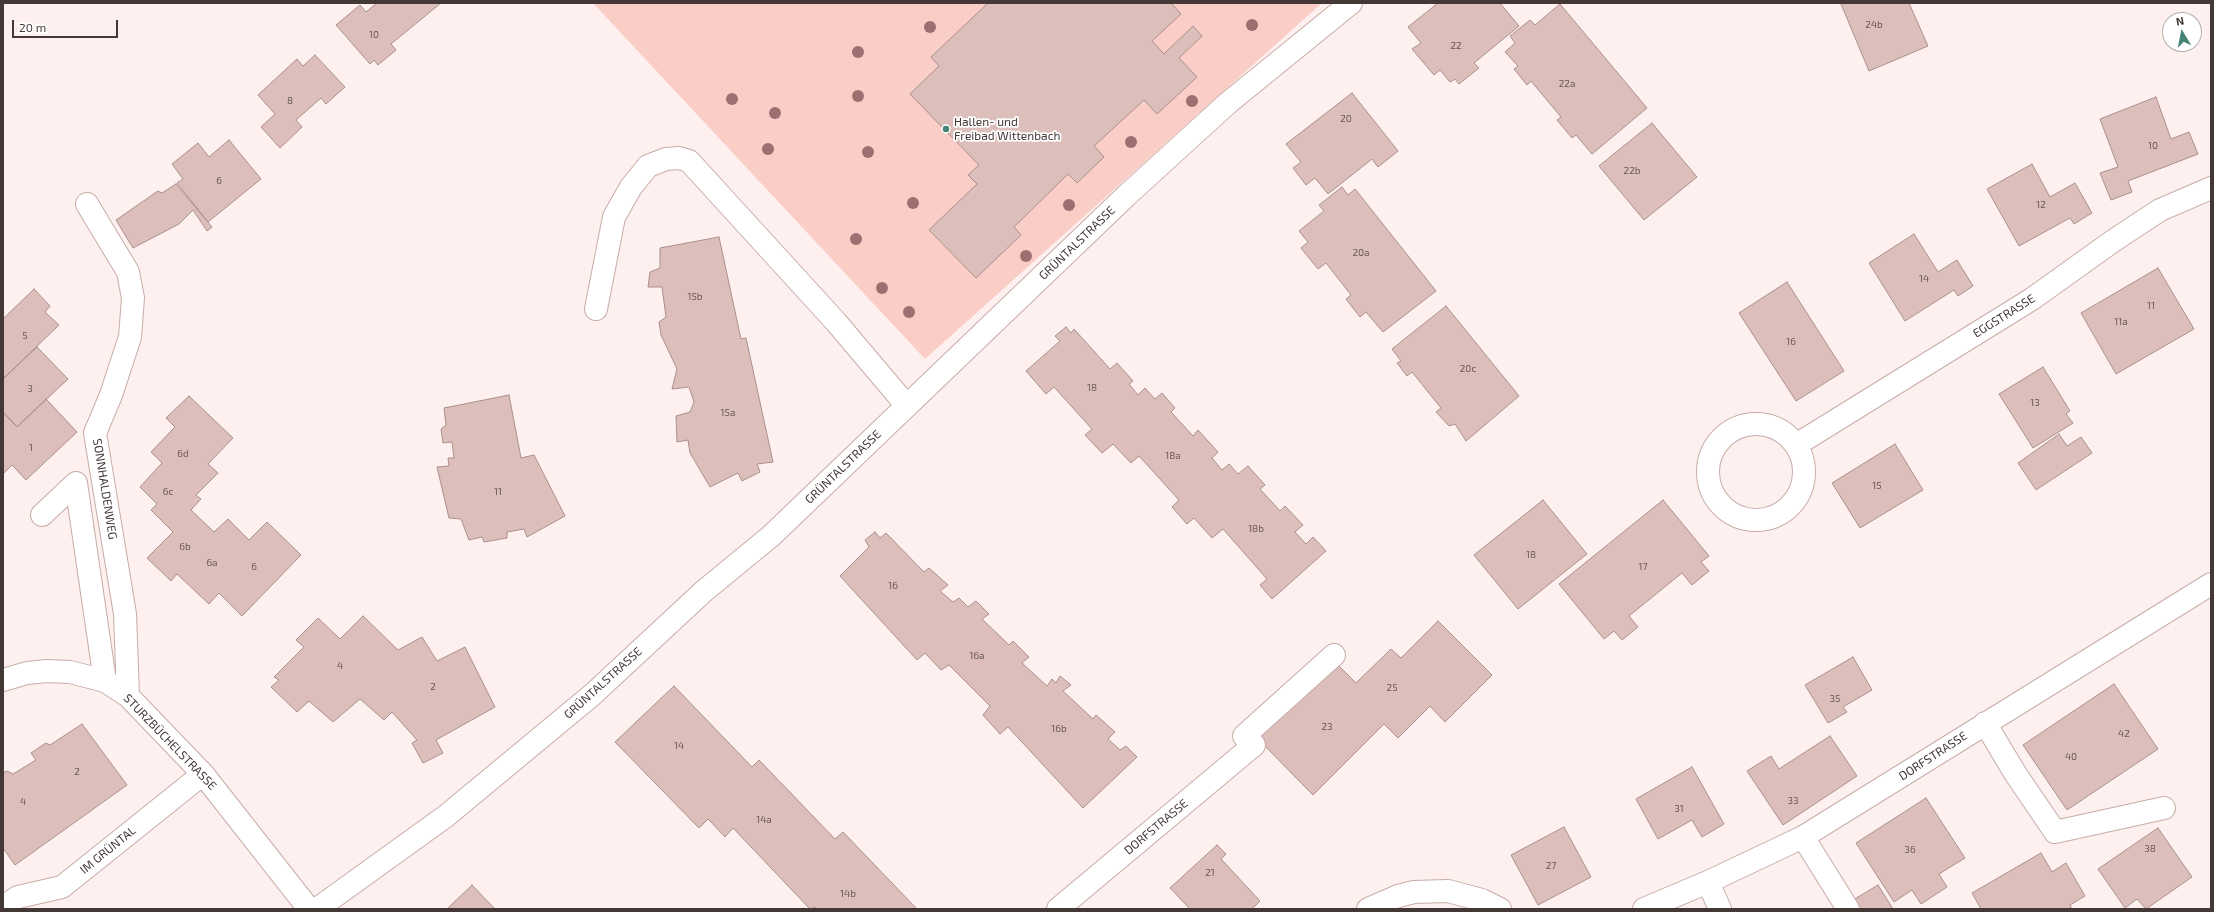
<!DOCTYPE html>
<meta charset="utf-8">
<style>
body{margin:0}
#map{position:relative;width:2214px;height:912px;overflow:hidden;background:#fdf0ef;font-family:"Exo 2",sans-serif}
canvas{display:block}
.frame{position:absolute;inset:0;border:4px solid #443837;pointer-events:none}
.north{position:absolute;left:2162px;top:12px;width:40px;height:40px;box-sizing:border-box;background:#fff;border:1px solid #b4afaf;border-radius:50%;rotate:350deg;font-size:11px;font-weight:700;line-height:16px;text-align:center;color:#443837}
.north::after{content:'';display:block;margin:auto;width:14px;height:18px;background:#448575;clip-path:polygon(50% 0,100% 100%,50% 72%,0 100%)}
.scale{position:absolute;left:12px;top:20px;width:106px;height:18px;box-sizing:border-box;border:2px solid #443837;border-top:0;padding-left:5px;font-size:12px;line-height:14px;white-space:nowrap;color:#443837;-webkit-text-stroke:3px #fff;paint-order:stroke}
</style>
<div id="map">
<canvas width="2214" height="912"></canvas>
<div class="frame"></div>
<div class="north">N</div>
<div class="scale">20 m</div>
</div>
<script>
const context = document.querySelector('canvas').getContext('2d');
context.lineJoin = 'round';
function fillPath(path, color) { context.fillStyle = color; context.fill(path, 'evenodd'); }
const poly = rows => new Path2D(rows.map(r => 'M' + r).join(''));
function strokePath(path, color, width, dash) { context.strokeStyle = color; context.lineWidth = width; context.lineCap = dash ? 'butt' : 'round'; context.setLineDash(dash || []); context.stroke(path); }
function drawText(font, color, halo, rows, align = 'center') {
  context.font = font + ' "Exo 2",sans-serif'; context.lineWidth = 3.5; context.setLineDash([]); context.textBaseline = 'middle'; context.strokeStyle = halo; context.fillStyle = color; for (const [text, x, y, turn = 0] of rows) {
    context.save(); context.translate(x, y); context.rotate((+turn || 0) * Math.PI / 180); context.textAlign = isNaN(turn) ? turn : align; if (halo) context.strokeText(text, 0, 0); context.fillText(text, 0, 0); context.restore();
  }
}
fillPath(poly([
 [593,3,1322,3,925,359]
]), '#fbcdc7');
const building = poly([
 [377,3,441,3,391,44,396,50,378,65,374,60,370,64,336,25,360,5,366,12,377,3],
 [988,3,1171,3,1181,14,1152,41,1164,54,1193,26,1202,36,1179,58,1197,77,1157,114,1144,100,1094,146,1104,157,1077,183,1068,174,1014,227,1021,235,976,278,929,230,977,184,968,175,979,165,910,94,939,66,931,57,988,3],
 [1438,3,1500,3,1519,26,1474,63,1479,68,1459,84,1455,79,1450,82,1440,70,1434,75,1412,49,1421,43,1408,27,1438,3],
 [1843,3,1909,3,1928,46,1869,71,1841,4,1843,3],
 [1560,4,1647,108,1592,154,1576,135,1572,138,1557,120,1561,117,1531,81,1527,85,1514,69,1518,66,1505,52,1515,43,1510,36,1530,20,1535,25,1560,4],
 [315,55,345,87,326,104,321,98,296,120,302,127,280,148,261,127,275,114,258,95,297,59,303,66,315,55],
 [1352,93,1398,151,1378,167,1372,159,1328,194,1315,178,1306,185,1293,168,1301,162,1286,144,1352,93],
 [2156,97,2171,139,2189,132,2198,154,2128,181,2132,192,2111,200,2100,173,2118,167,2100,119,2156,97],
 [1652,123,1697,177,1644,220,1599,166,1652,123],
 [229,140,261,179,208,222,177,183,183,179,172,164,198,143,209,157,229,140],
 [2032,164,2050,197,2075,183,2092,213,2074,224,2070,218,2019,246,1987,189,2032,164],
 [176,184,212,227,207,231,193,210,179,224,133,248,116,220,158,191,162,193,176,184],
 [1342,187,1348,195,1355,189,1436,291,1383,332,1366,312,1360,317,1346,299,1351,295,1326,263,1318,269,1301,248,1308,242,1299,231,1324,211,1319,205,1342,187],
 [1914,234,1938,272,1957,260,1973,286,1958,296,1954,290,1905,321,1869,263,1914,234],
 [719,237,741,339,746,338,773,462,757,464,760,472,742,481,738,473,710,487,690,453,688,440,677,442,676,416,690,412,694,402,689,387,672,389,677,369,661,335,659,322,666,317,662,287,648,287,650,272,660,268,660,248,719,237],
 [2158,268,2194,329,2116,374,2081,313,2158,268],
 [1787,282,1844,371,1796,401,1739,313,1787,282],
 [34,289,50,306,45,312,59,325,5,377,3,375,3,319,34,289],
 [1446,306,1519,396,1466,441,1455,424,1449,426,1436,412,1441,408,1412,372,1407,376,1397,363,1401,361,1392,349,1446,306],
 [1066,327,1071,333,1074,329,1110,369,1117,363,1133,381,1129,384,1138,395,1145,388,1155,399,1162,393,1175,408,1171,412,1193,436,1198,430,1218,452,1212,458,1222,470,1229,464,1238,474,1248,466,1265,485,1260,489,1280,511,1285,506,1303,525,1295,532,1306,544,1313,537,1326,551,1272,599,1260,585,1267,579,1223,529,1212,538,1194,518,1187,524,1172,507,1179,500,1139,456,1131,463,1113,444,1102,453,1085,435,1092,429,1054,387,1046,394,1026,371,1060,341,1055,336,1066,327],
 [37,347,68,379,17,427,5,414,3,415,3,379,37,347],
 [2043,367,2070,411,2066,414,2073,423,2033,448,1999,394,2043,367],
 [509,395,521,458,534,455,565,516,527,537,524,529,507,532,507,538,484,542,482,537,469,540,461,519,449,518,437,467,449,466,448,458,454,458,452,442,443,443,441,429,446,425,444,408,509,395],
 [189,396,233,438,208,464,218,473,196,495,201,499,191,510,214,532,228,519,249,540,267,522,301,555,242,616,219,593,209,604,177,574,171,581,147,558,173,532,151,510,157,504,140,487,162,463,151,452,175,427,166,418,189,396],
 [46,399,77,432,26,480,12,465,3,474,3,415,5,414,17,427,46,399],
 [2059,434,2067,446,2081,437,2092,453,2036,490,2018,463,2059,434],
 [1895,444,1923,490,1860,528,1832,483,1895,444],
 [1543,500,1587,554,1518,609,1474,555,1543,500],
 [1663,500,1709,556,1701,562,1709,571,1692,585,1682,573,1629,616,1638,627,1622,640,1614,631,1604,639,1559,584,1663,500],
 [875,532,880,538,886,533,924,572,929,568,948,585,940,591,953,602,959,598,968,607,976,601,989,614,982,619,1009,645,1013,641,1029,657,1022,663,1047,686,1052,679,1056,683,1060,676,1071,685,1063,691,1093,719,1096,715,1115,732,1108,739,1120,750,1126,746,1137,757,1083,808,1008,727,1000,734,983,715,990,706,949,665,941,670,925,653,917,660,840,576,869,547,865,540,875,532],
 [363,616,398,650,422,637,437,661,465,647,495,707,436,740,443,753,423,763,412,743,417,740,392,712,384,720,360,699,333,722,309,701,297,712,271,687,279,680,274,677,304,647,296,640,318,618,340,639,363,616],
 [1438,621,1492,675,1445,722,1430,706,1398,738,1384,724,1313,795,1256,737,1334,661,1356,683,1391,649,1401,658,1438,621],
 [1853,657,1872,690,1843,707,1847,712,1828,723,1805,685,1853,657],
 [2114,684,2158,749,2067,810,2023,745,2114,684],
 [674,686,752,767,759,760,835,839,843,832,917,909,817,909,815,907,810,909,733,828,725,837,708,819,699,828,615,742,674,686],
 [82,724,127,785,15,865,3,848,3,773,7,771,13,774,36,760,31,753,46,743,50,745,82,724],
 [1830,736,1857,776,1783,825,1747,771,1771,756,1779,769,1830,736],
 [1692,767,1724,824,1702,837,1692,820,1658,839,1636,799,1692,767],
 [1926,798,1965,858,1939,874,1947,887,1921,904,1912,890,1894,902,1856,843,1926,798],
 [1564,827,1591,877,1538,905,1511,855,1564,827],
 [2158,828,2192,877,2146,909,2137,899,2125,908,2098,869,2158,828],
 [1217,845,1226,854,1221,859,1260,901,1252,909,1190,909,1170,888,1217,845],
 [2041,853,2052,872,2066,863,2085,896,2070,905,2072,909,1981,909,1972,893,2041,853],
 [472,885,495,909,447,909,472,885],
 [1878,885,1893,909,1859,909,1853,900,1878,885]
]);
fillPath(building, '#dcbebb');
strokePath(building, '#ab8f8c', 1);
const minor = poly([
 [87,204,128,272,133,298,130,337,111,395,95,433,125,614,128,696],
 [596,309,614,217,631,187,648,166,666,159,679,158,689,161,836,322,907,406],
 '1708 472a48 48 0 1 1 96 0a48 48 0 1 1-96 0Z',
 [1796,445,2032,299,2113,241,2160,210,2211,188],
 [42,515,76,483,105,681],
 [3,680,27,673,47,671,70,672,105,681,128,696,203,774,309,909],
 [1985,723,2015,773,2055,832,2164,808],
 [1803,837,1848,909],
 [1708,882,1720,909],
 [3,907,18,897,62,887,203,774],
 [317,909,446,816,592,695,704,591,771,536,1127,195,1228,103,1351,3],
 [1058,909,1254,745,1244,736,1334,655],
 [1368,909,1398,896,1414,892,1448,891,1482,900,1500,909],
 [1644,909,1708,882,1803,837,2211,584]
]);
strokePath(minor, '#c8aca8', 24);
strokePath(minor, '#fff', 22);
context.fillStyle = '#9f6e70';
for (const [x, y] of [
 [1252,25],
 [930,27],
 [858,52],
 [858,96],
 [732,99],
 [1192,101],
 [775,113],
 [1131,142],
 [768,149],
 [868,152],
 [913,203],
 [1069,205],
 [856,239],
 [1026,256],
 [882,288],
 [909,312]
]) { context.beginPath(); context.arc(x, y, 6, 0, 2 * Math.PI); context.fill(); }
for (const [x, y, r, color] of [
 [946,129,4,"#448575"]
]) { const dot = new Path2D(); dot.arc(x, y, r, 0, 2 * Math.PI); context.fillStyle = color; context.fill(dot); strokePath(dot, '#fff', 1.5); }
drawText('10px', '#6a5a58', null, [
 ["24b",1874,25],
 ["10",374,35],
 ["22",1456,46],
 ["22a",1567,84],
 ["8",290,101],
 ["20",1346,119],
 ["10",2153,146],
 ["22b",1632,171],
 ["6",219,181],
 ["12",2041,205],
 ["20a",1361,253],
 ["14",1924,279],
 ["15b",695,297],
 ["11",2151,306],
 ["11a",2121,322],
 ["5",25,336],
 ["16",1791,342],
 ["20c",1468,369],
 ["18",1092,388],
 ["3",30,389],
 ["13",2035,403],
 ["15a",728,413],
 ["1",31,448],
 ["6d",183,454],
 ["18a",1173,456],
 ["15",1877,486],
 ["6c",168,492],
 ["11",498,492],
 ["18b",1256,529],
 ["6b",185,547],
 ["18",1531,555],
 ["6a",212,563],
 ["6",254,567],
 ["17",1643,567],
 ["16",893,586],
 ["16a",977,656],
 ["4",340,666],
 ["2",433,687],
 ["25",1392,688],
 ["35",1835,699],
 ["23",1327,727],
 ["16b",1059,729],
 ["42",2124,734],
 ["14",679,746],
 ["40",2071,757],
 ["2",77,772],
 ["33",1793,801],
 ["4",23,802],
 ["31",1679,809],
 ["14a",764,820],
 ["38",2150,849],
 ["36",1910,850],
 ["27",1551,866],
 ["21",1210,873],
 ["14b",848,894]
]);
drawText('12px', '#443837', '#fff', [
 ["Hallen- und",954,122],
 ["Freibad Wittenbach",954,136]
], 'left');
drawText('12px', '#443837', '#fff', [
 ["GRÜNTALSTRASSE",1077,243,-44],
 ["EGGSTRASSE",2004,316,-32],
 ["GRÜNTALSTRASSE",843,467,-44],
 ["SONNHALDENWEG",105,489,81],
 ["GRÜNTALSTRASSE",603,683,-42],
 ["STURZBÜCHELSTRASSE",170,742,46],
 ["DORFSTRASSE",1933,756,-33],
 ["DORFSTRASSE",1156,827,-40],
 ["IM GRÜNTAL",108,850,-39]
]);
</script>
